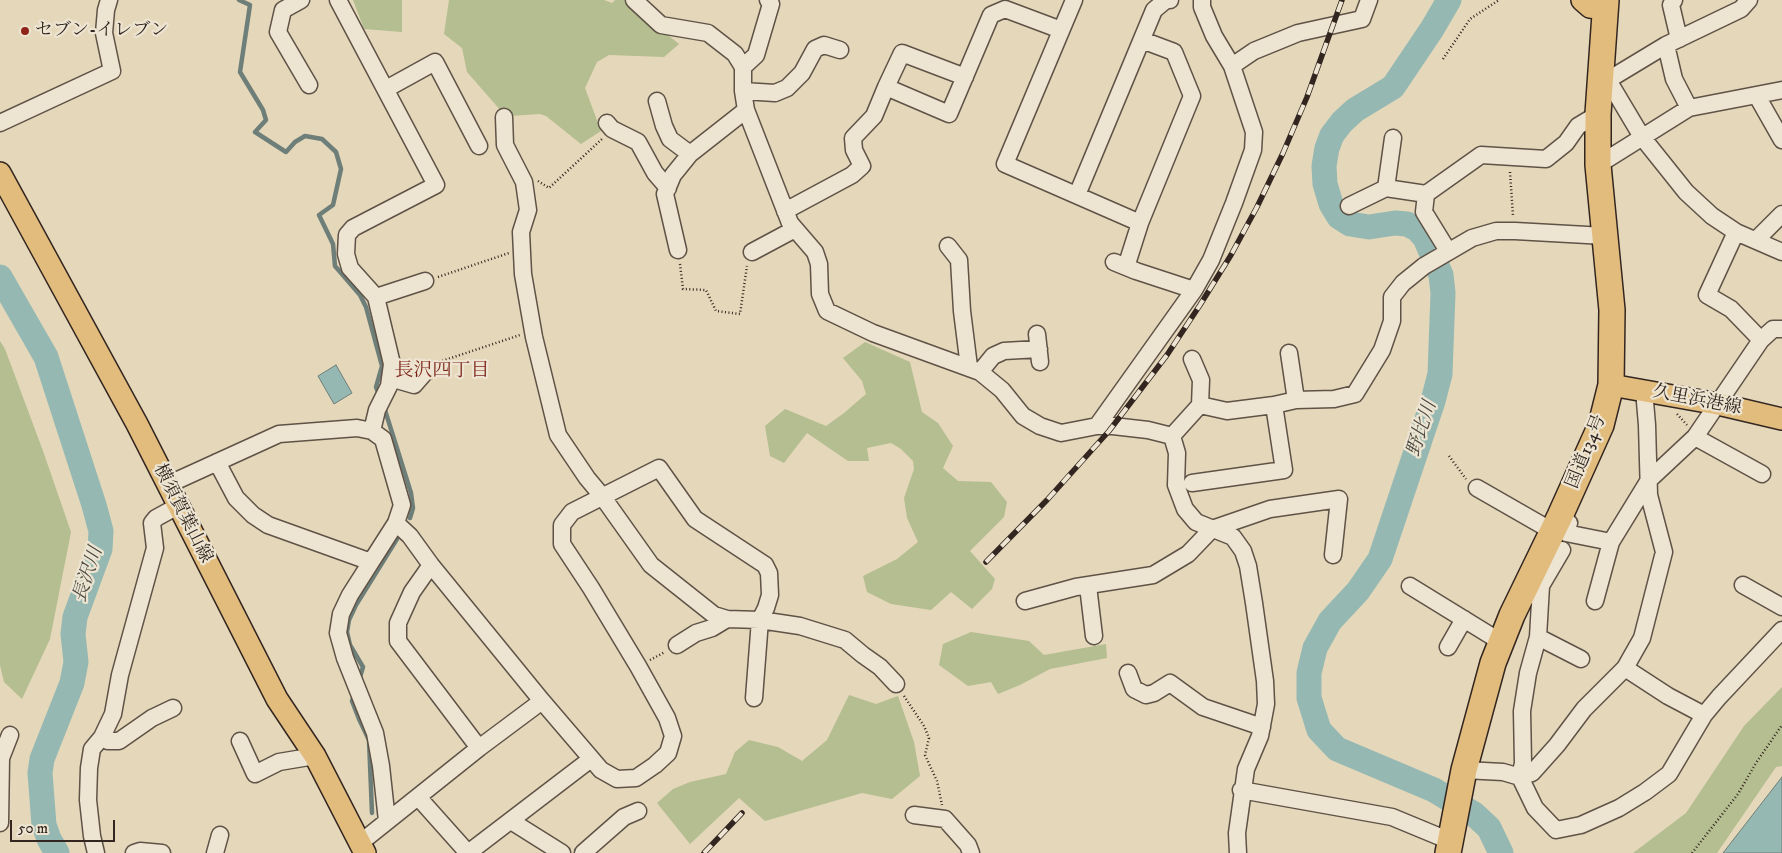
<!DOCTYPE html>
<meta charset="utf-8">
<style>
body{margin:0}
#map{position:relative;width:1782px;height:853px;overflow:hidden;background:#e4d7ba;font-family:"IM FELL DW Pica",serif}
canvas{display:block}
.scale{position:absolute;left:10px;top:820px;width:105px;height:22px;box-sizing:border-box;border:2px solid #332620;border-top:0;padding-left:6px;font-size:15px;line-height:18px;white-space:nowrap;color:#332620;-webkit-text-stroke:4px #ede5d2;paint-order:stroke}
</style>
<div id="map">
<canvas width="1782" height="853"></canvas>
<div class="scale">50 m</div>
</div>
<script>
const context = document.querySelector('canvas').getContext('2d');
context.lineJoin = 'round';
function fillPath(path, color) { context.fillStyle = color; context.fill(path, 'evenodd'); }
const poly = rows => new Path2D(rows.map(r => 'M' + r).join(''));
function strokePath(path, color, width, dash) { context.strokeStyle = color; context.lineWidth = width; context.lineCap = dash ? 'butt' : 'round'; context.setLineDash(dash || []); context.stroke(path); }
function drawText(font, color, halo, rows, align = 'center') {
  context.font = font + ' "IM FELL DW Pica","Noto Serif JP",serif'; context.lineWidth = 4.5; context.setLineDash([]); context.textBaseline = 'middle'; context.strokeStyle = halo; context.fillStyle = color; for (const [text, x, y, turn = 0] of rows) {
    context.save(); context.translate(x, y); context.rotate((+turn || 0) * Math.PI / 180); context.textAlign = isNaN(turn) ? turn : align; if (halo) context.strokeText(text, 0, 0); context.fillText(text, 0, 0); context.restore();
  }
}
fillPath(poly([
 [353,0,402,0,402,32,364,29],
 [449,0,604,0,612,3,615,0,624,0,679,44,664,57,609,55,597,62,585,88,601,131,581,144,546,116,540,114,510,116,502,112,467,72,462,48,444,34],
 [0,341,5,349,43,451,71,532,50,639,22,699,4,682,0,665],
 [865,342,910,362,922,412,938,423,953,446,943,468,958,481,991,482,1007,502,1004,517,970,551,995,579,992,589,972,609,951,592,931,610,891,604,867,592,863,576,897,559,918,542,907,518,904,498,914,469,913,461,901,449,891,443,867,448,869,461,848,461,807,433,784,463,770,456,765,426,785,409,826,426,844,413,866,394,862,381,843,358],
 [971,632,1029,641,1044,655,1106,644,1107,658,1050,669,1020,685,998,694,991,682,968,686,939,665,943,644],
 [1782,687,1782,766,1776,767,1717,853,1633,853,1686,813,1744,726],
 [849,695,876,704,898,696,914,742,920,776,892,799,862,793,765,821,739,798,690,844,657,803,673,789,690,782,726,774,735,752,749,740,778,747,802,761,827,740]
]), '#b4be90');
const water = poly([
 [336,365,352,393,334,404,318,376,336,365],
 [1782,777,1782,853,1723,853,1782,777]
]);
fillPath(water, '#95b9b2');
strokePath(water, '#6e7e78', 1);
strokePath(poly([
 [239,0,250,5,240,72,263,110,266,120,255,132,286,152,295,142,305,136,322,139,336,152,341,169,333,205,319,215,333,244,335,266,360,295,366,307,382,366,376,387,379,395],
 [384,407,411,493,413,508,410,518],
 [360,677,363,667,350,645,347,632,349,620,356,605,397,539],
 [353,698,352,701,359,719,369,740,372,813]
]), '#6e7e78', 4.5);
strokePath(poly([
 [1449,0,1432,29,1393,87,1355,110,1342,122,1332,135,1327,148,1324,166,1325,184,1331,204,1339,217,1350,224,1369,227,1395,223,1407,224,1417,229,1425,238,1441,275,1443,293,1440,374,1433,401,1380,559,1358,591,1330,621,1315,648,1309,673,1309,698,1319,730,1337,749,1434,790,1474,814,1489,828,1501,853],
 [0,277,46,357,94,505,101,531,100,549,75,617,73,634,76,662,72,683,42,759,40,773,44,825,49,839,57,853]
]), '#95b9b2', 25);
const minor = poly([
 [301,0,283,10,278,32,309,85],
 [338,0,436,185,353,228,347,235,346,254,350,268,376,297,392,364,389,386,377,410,372,431],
 [634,0,661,25,708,33,735,54,743,67,743,91,746,110,790,223,815,252,819,264,820,294,827,311,873,333,980,372,1002,390,1023,416,1040,426,1061,433,1097,426,1113,426,1148,430,1172,436,1177,453,1176,485,1185,509,1196,522,1233,537,1243,551,1248,566,1254,603,1265,681,1266,704,1260,736,1246,769,1237,833,1238,853],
 [1074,0,1005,164,1140,223],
 [1674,0,1671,5,1679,39],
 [1666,45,1674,79,1689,108],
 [1232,66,1254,51,1298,33,1362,19,1369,0],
 [743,67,756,55,771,4,768,0],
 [1600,75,1608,80,1642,137,1686,192,1712,216,1736,232,1782,252],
 [1608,80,1666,45,1741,9,1749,0],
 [886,87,902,53,965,77],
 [386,89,435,62,479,146],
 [743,91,775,93,787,88,802,73,815,49,824,45,840,50],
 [1757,96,1782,140],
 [657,101,664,126,670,139,690,154],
 [504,117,505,145,524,182,528,210,521,232,523,274,534,337,558,435,587,478,602,496,651,565,714,615,727,619,760,620,800,626,845,640,863,655,880,667,896,684],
 [0,123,112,71,104,33,106,10,109,0],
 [607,123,612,129,638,142,655,173,668,188],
 [1598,165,1689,108,1782,90],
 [1386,188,1393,138],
 [1077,195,1154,10,1166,0,1170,0],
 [1349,206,1386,188,1426,194],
 [785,211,852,175,862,166,854,150,853,138,874,116,886,87,949,114,991,15,1005,9,1061,30],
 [1736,232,1707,295,1731,309,1761,340],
 [1756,240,1782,214],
 [948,246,959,260,962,311,969,367],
 [678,250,665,194,673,175,690,154,746,110],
 [1448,251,1424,212,1426,194,1481,155,1546,159,1566,143,1578,126,1598,114],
 [752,252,795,229],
 [1114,262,1136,271,1194,290],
 [1126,267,1140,223,1192,96,1174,52,1142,40],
 [376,297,425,281],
 [1037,334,1040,362],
 [1289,353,1296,400],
 [1192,359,1201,380,1200,405],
 [980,372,993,356,1004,351,1039,349],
 [390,378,414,385,428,369],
 [1097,426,1194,290,1211,260,1234,203,1253,150,1254,132,1232,66,1214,36,1202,7,1202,0],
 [1172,436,1200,405,1227,411,1274,405,1296,400,1334,399,1355,394,1382,350,1392,321,1392,297,1403,283,1424,266,1472,238,1496,231,1515,231,1605,236],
 [1695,437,1762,474],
 [217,462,236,498,253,515,268,525,371,562,350,595,341,614,338,633,345,658,375,733,381,766,387,821],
 [1192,483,1284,470,1274,405],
 [167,485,279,434,357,428,372,431,383,439,402,505,396,523,371,562],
 [1477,488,1552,531],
 [1560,516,1569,523,1566,533,1611,542],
 [396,523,410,536,431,565,542,701,601,770,617,779,636,778,655,765,668,753,673,736,667,718,638,666,591,588,562,544,562,525,572,512,659,468,695,519,765,565,769,573,770,595,766,608,760,620,754,698],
 [431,565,412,592,398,623,398,641,479,748],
 [1743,585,1782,607],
 [1088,586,1094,636],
 [1410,586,1501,642],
 [1535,596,1562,550],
 [1025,601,1076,587,1153,575,1188,554,1212,529,1270,509,1339,499,1333,555],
 [1595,601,1611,542,1649,480,1695,437,1761,340,1773,329,1782,329],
 [1538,637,1581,659],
 [677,645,696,633,712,628,727,619],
 [1448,647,1464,619],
 [1625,668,1668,696,1704,715],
 [1128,673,1134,689,1146,695,1154,693,1170,683,1203,707,1262,727],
 [102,737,108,741,119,741,152,718,173,708],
 [240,741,255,774,279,762,315,756],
 [1464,770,1503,772,1520,777,1535,808,1556,830,1581,825,1619,808,1645,792,1669,774,1704,715,1719,697,1782,630],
 [1520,777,1532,773,1557,745,1584,709,1625,668,1642,638,1664,552,1649,495,1647,425,1644,390],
 [1520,777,1523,763,1522,711,1528,673,1538,637,1541,586],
 [1241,790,1392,817,1450,841],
 [418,797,468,853,591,759],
 [914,815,945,819,968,845,971,853],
 [511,821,562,853],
 [0,823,1,758,10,735],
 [360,843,479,748,542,701],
 [96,853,92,836,88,800,89,768,92,749,102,737,113,714,120,675,155,548,152,523,156,518,178,506],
 [134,853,140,851,162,853],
 [215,853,220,835],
 [583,853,624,817,638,811]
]);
const major = poly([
 [1582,0,1590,7,1605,9],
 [0,173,137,424,277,699,315,756,365,853],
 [1611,385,1718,404,1782,419]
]);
const highway = poly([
 [1448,853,1464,770,1493,663,1512,615,1560,516,1601,425,1611,385,1612,310,1598,165,1598,114,1606,0]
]);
strokePath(minor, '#5f5246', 19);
strokePath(major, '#332620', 24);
strokePath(highway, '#332620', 28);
strokePath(poly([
 [1443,59,1470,19,1499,0],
 [1510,172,1513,216],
 [538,181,549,188,602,139],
 [680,264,683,289,706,290,716,311,740,314,747,266],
 [438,277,509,253],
 [439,362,520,335],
 [1677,414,1687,425],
 [1449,456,1466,479],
 [650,660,665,652],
 [904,696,924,726,929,738,925,755,937,781,942,805],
 [1692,853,1738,794,1756,763,1782,725]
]), '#332620', 2.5, [1, 2.5]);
strokePath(minor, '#ede5d2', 16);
strokePath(major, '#e2bc7d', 21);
strokePath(highway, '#e2bc7d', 25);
const rail = poly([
 [986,562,1047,500,1109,431,1167,355,1200,305,1231,255,1257,207,1283,153,1307,97,1342,0],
 [704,853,742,813]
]);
strokePath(rail, '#332620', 5.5);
strokePath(rail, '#ede5d2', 4, [11]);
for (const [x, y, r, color] of [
 [25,31,5,"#8f2418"]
]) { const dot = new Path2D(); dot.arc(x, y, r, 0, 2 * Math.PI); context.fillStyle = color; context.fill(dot); strokePath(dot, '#ede5d2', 2); }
drawText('18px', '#332620', '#ede5d2', [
 ["セブン-イレブン",35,31]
], 'left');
drawText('18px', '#332620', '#ede5d2', [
 ["久里浜港線",1697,401,11],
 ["国道134号",1587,452,-68],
 ["横須賀葉山線",182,514,63]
]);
drawText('19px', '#7a1f14', '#ede5d2', [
 ["長沢四丁目",442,372]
]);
drawText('italic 19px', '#4c4b44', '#ede5d2', [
 ["野比川",1423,429,-72],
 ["長沢川",89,575,-72]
]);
</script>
